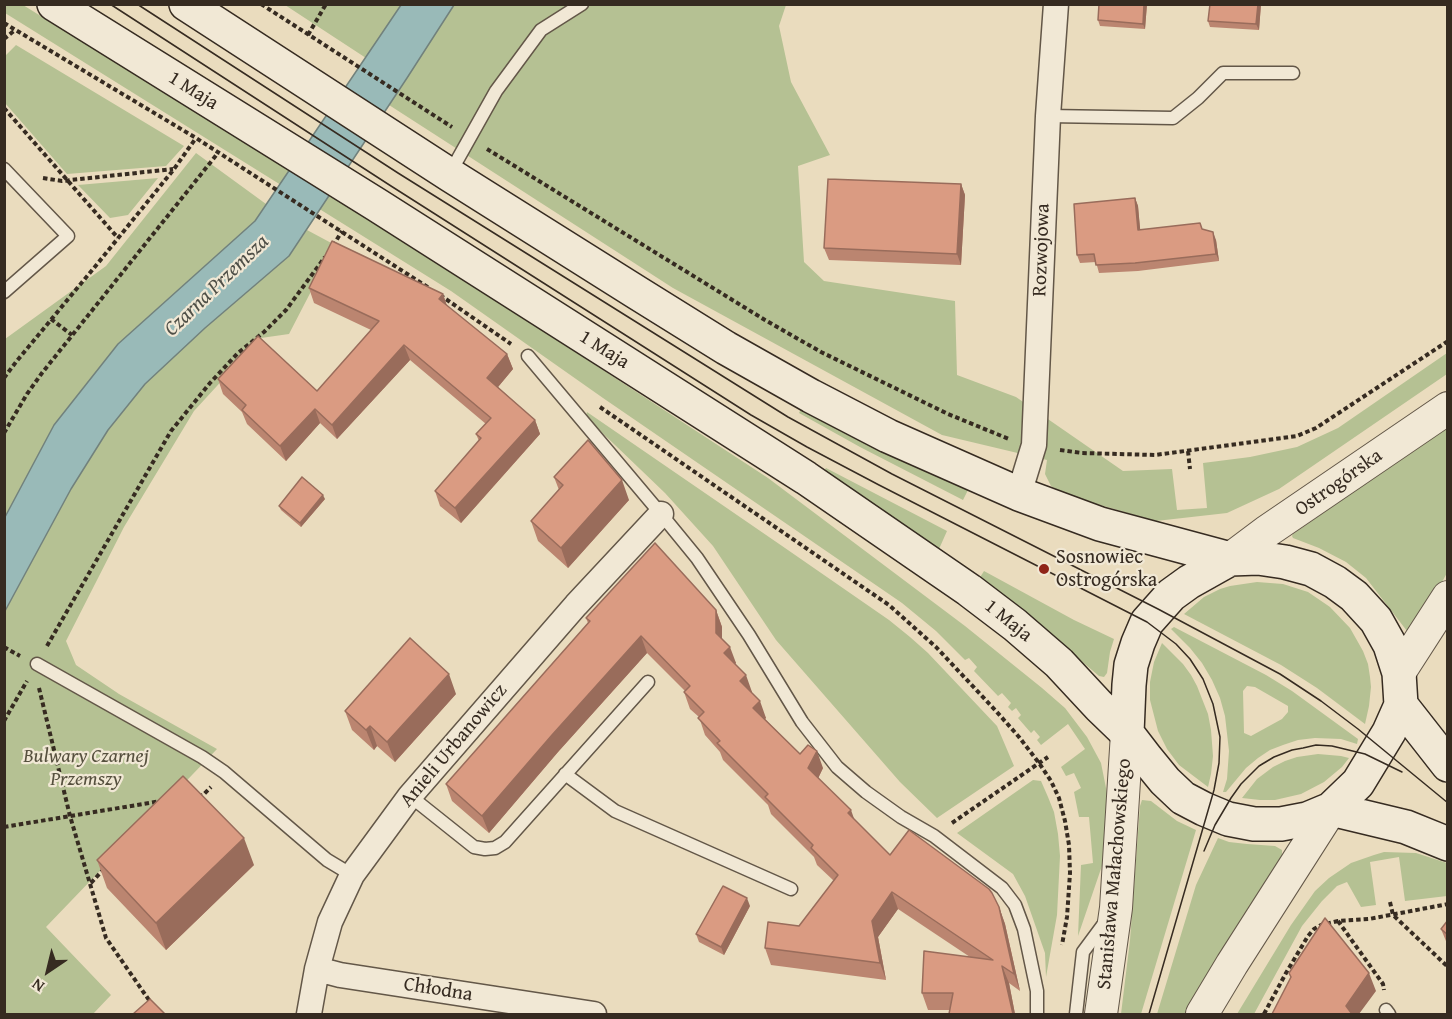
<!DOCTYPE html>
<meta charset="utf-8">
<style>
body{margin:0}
#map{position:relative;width:1452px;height:1019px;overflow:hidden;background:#eadcbe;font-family:"Gentium Book Plus",serif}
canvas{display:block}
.frame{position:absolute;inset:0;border:6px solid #362b21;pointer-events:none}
.north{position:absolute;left:18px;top:941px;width:60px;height:60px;-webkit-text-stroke:4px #f1e8d5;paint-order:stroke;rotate:215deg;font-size:16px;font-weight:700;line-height:24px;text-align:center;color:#362b21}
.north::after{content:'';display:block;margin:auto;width:21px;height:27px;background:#362b21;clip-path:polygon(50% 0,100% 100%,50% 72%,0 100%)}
</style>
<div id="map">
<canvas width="1452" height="1019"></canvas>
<div class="frame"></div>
<div class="north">N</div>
</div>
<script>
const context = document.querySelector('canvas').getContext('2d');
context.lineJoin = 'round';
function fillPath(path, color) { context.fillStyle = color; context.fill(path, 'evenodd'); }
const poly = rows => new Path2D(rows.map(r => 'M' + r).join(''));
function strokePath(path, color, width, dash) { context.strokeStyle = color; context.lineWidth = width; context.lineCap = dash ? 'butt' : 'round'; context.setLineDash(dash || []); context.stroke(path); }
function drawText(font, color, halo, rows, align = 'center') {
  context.font = font + ' "Gentium Book Plus",serif'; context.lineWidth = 4.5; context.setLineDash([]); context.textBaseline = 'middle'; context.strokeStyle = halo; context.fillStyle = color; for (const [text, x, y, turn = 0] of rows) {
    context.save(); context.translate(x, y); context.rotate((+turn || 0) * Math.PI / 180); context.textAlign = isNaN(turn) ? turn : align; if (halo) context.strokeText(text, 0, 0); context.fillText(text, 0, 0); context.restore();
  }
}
fillPath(poly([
 [4,5,23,5,470,283,768,478,965,626,1042,688,1065,708,1087,737,1101,763,1107,793,1105,857,1078,936,1081,865,1093,863,1089,817,1079,817,1074,792,1081,788,1074,773,1066,776,1061,767,1085,749,1068,724,1041,745,1037,740,1040,737,1034,730,1031,733,1018,718,1021,715,1016,708,1012,711,1008,707,1011,703,1002,693,998,696,974,671,977,667,969,658,965,660,936,631,902,603,603,398,451,291,5,13],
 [285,5,401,5,366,58],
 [454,5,786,5,779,26,791,82,830,155,798,166,804,262,824,281,955,301,957,375,1016,397,1123,471,1172,469,1177,510,1207,508,1203,463,1250,457,1297,447,1338,428,1447,353,1447,374,1279,489,1227,513,1156,521,1065,495,1051,486,1045,474,1047,460,942,435,673,288,389,105],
 [16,45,184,146,166,166,67,174,5,103,5,56],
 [196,153,266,204,255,221,118,344,54,425,5,517,5,339,106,266],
 [158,178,128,215,110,218,78,185],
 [307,230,335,245,289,334,261,338,194,411,124,527,66,641,76,665,119,694,217,749,46,927,111,995,93,1014,5,1014,5,611,71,489,108,430,145,384,205,328,289,256],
 [801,409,925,471,968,490,963,500,860,447,799,413],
 [587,412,785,548,889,620,910,637,928,653,997,726,1014,766,937,818,900,782,776,640,713,546,665,493,591,422,586,416],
 [1447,426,1447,573,1417,627,1412,631,1407,631,1366,578,1346,562,1319,548,1293,538,1292,536,1293,534],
 [826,468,947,531,939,549,824,471],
 [984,571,1074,620,1114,639,1110,652,1107,673,1104,677,1099,676,1047,632,979,579],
 [1257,582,1283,584,1308,592,1330,607,1350,628,1363,651,1368,664,1370,677,1371,687,1369,706,1365,724,1317,688,1281,665,1184,614,1204,597,1220,589,1230,586],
 [1174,627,1266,675,1292,691,1358,739,1357,744,1341,739,1315,738,1298,740,1283,745,1270,750,1258,758,1246,768,1226,792,1223,792,1227,779,1229,751,1225,716,1220,698,1212,680,1202,663,1190,648,1171,629],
 [1247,686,1255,687,1288,706,1288,712,1282,719,1251,736,1244,733,1243,691],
 [1162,643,1183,664,1191,675,1197,686,1208,714,1211,730,1213,756,1211,774,1208,787,1179,765,1167,749,1158,731,1150,700,1150,682,1154,662],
 [1318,754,1341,756,1349,758,1342,767,1324,782,1301,794,1275,800,1260,800,1242,798,1257,779,1273,767,1285,761,1297,757],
 [1033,780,1041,781,1048,797,1054,812,1058,834,1060,856,1057,915,1046,977,1045,953,1025,896,1013,874,957,833],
 [1142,800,1151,801,1177,821,1196,830,1141,1014,1121,1014,1130,940,1140,806],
 [1218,838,1229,842,1247,844,1275,846,1282,850,1282,856,1236,929,1185,1014,1157,1014,1196,885],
 [1384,852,1416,853,1447,863,1447,896,1405,901,1399,857,1370,862,1376,905,1361,907,1347,882,1337,886,1322,901,1302,926,1254,1014,1237,1014,1291,925,1315,891,1329,878,1351,863,1374,855]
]), '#b5c193');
const water = poly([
 [401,5,454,5,407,78,289,256,205,328,145,384,108,430,71,489,5,611,5,517,54,425,118,344,255,221,401,5]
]);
fillPath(water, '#99bab8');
strokePath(water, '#71817c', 1.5);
const service = poly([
 [1048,116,1173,118,1198,98,1223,73,1293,73],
 [4,169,68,236,4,292],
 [450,173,496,91,541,30,582,4],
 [528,356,661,514,697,558,749,635,802,722,837,767,866,792,901,817,934,836,1002,888,1015,905,1024,929,1037,991,1037,1014],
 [37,664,202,757,224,772,327,860,352,875],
 [565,774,615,811,791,889],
 [410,796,474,847,485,849,495,848,505,842,648,682],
 [1386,1010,1389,1014],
 [1076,1014,1083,952,1106,921]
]);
const minor = poly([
 [1019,494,1034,445,1048,116,1056,4],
 [317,969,340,975,594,1014],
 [309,1014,317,969,330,922,352,875,410,796,576,605,661,514]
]);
const tertiary = poly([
 [1230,559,1266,532,1448,408],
 [1399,673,1448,597],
 [1101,1014,1116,908,1127,733],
 [1202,1014,1232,964,1331,809]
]);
const secondary = poly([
 [54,4,377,205,806,478,969,590,1015,625,1059,663,1099,706,1127,733,1147,759,1165,781,1183,798,1204,809,1228,819,1254,824,1281,824,1307,819,1331,809,1358,783,1389,732,1401,705,1399,673,1390,645,1376,620,1354,596,1335,582,1311,569,1285,562,1258,558,1230,559,1189,582,1171,595,1147,622,1138,643,1131,665,1129,685,1127,733],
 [186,4,450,175,636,292,726,348,811,396,888,436,1019,494,1100,524,1230,559],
 [1401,705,1448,765],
 [1331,809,1406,827,1448,844]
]);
strokePath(service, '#635748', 15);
strokePath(minor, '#635748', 27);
strokePath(tertiary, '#635748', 34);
strokePath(secondary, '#362b21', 36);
strokePath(poly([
 [261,4,452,127],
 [4,23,196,138,429,288],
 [308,35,326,4],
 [4,39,15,30],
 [4,108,118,238],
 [487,149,765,320,821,352,948,414,1009,439],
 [43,178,62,181,173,169],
 [333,246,342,231],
 [440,295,511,344],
 [51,319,72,335],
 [4,378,16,362,98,263,174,169,196,138],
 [600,407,889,605,936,647,996,711,1019,737,1039,763,1051,781,1059,798,1065,821,1069,845,1070,873,1067,917,1062,945],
 [4,433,27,394,42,373,218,153],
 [1060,450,1082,453,1155,455,1297,436,1316,428,1448,341],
 [1188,451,1190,469],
 [47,646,171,431,210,383,238,353,264,332,286,310,325,257],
 [4,647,20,656],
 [39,688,70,816,106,938,151,1003],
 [4,721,27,681],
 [198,796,203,795,211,787],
 [952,823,1048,757],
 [4,827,161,801],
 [91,883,103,870],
 [1390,902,1393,915,1448,967],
 [1338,921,1383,984,1384,990],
 [1264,1014,1286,973,1308,936,1314,929,1321,925,1338,921,1369,919,1448,904]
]), '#362b21', 4, [4.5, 3]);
strokePath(service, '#f1e8d5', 12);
strokePath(minor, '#f1e8d5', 24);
strokePath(tertiary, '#f1e8d5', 32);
strokePath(secondary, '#f1e8d5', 33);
strokePath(poly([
 [110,4,391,186,751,415,807,447,879,485,1147,622,1176,644,1190,659,1203,679,1213,704,1220,737,1219,763,1214,790,1149,1014],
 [137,4,398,173,788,417,892,474,1158,609,1280,674,1321,701,1358,729,1448,803],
 [1204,851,1215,825,1231,798,1241,784,1259,766,1274,757,1292,750,1303,748,1316,745,1332,746,1365,754,1402,772]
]), '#362b21', 1.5);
fillPath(poly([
 [1147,4,1145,29,1100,26,1098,20],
 [1261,4,1259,30,1210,27,1208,21],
 [961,184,965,195,961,265,829,260,824,248],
 [1135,198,1138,206,1140,230,1200,223,1202,229,1216,240,1219,261,1138,271,1099,273,1096,262,1080,263,1077,255],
 [309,288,443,294,447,306,507,354,513,369,498,387,535,420,540,434,461,523,440,506,435,491,479,441,476,434,486,424,410,360,337,439,320,423,286,461,247,424,242,412,223,394,218,379,317,391,371,330,314,303],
 [554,477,629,500,568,568,538,541,531,521,559,490],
 [325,499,301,527,281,510,279,506],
 [716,610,722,627,722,639,736,663,735,664,752,692,751,693,766,718,765,719,800,754,823,768,818,778,855,820,890,855,999,907,1005,924,1020,991,1009,983,1015,1014,949,1014,950,1010,928,1010,922,993,970,957,898,909,878,937,886,980,771,965,765,948,799,926,834,881,817,865,814,857,771,814,768,805,723,760,720,752,705,735,699,717,690,709,684,692,685,691,647,653,558,752,489,833,452,801,446,784,588,623,586,618],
 [456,694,395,762,377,746,374,750,352,730,345,711],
 [97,860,254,865,166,950,107,888],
 [750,906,724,955,699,942,696,934],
 [1448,920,1448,946,1441,929]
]), '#bb8570');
fillPath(poly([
 [1144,4,1147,4,1145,29,1143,24],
 [1258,4,1261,4,1259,30,1256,24],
 [961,184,965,195,961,265,957,254],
 [1135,198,1138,206,1141,238,1138,230],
 [1213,232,1216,240,1219,261,1216,254],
 [443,294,448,309,439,299],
 [404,345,410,360,337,439,332,425],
 [507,354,513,369,493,393,487,378],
 [315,409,320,423,286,461,280,446],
 [535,420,540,434,461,523,455,508],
 [622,480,629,500,568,568,561,548],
 [323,495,325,499,301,527,300,523],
 [716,610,722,627,722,649,716,633],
 [641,636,647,653,558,752,489,833,482,816,552,735],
 [730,647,736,663,730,669,724,653],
 [449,674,456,694,395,762,387,742],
 [746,675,752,692,746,698,740,681],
 [760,701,766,718,760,724,753,708],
 [370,726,377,746,374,750,366,730],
 [817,751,823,768,815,785,808,768],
 [851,810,857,827,848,813],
 [244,838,254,865,166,950,156,923],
 [892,892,898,909,878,937,886,980,880,963,872,921],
 [747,898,750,906,724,955,721,947],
 [999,907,1005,924,1020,991,1014,974],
 [1002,966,1009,983,1015,1014,1013,1014],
 [1369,973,1376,991,1359,1014,1350,1014,1346,1006]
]), '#996c5b');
const building = poly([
 [1099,4,1144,4,1143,24,1098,20,1099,4],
 [1210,4,1258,4,1256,24,1208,21,1210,4],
 [828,179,961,184,957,254,824,248,828,179],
 [1135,198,1138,230,1200,223,1202,229,1213,232,1216,254,1135,263,1096,265,1094,254,1077,255,1074,204,1135,198],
 [332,241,443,294,439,299,507,354,487,378,535,420,455,508,435,491,481,438,476,434,491,418,404,345,332,425,315,409,280,446,242,410,246,405,218,379,258,336,317,391,379,321,309,288,332,241],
 [588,440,622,480,561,548,531,521,563,485,554,477,588,440],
 [302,477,323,495,300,523,279,506,302,477],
 [655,543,716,610,716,633,730,647,724,653,746,675,740,681,760,701,753,708,800,754,808,745,817,751,808,768,851,810,848,813,890,855,909,830,989,889,992,893,999,907,1014,974,1002,966,1013,1014,949,1014,953,993,922,993,924,951,993,960,892,892,872,921,880,963,765,948,768,922,799,926,838,875,811,848,813,845,765,797,768,794,717,743,720,741,698,718,704,712,684,692,690,686,641,636,552,735,482,816,446,784,590,621,586,618,655,543],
 [410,638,449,674,387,742,370,726,366,730,345,711,410,638],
 [183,776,244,838,156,923,97,860,183,776],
 [723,886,747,898,721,947,696,934,723,886],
 [1325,918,1369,973,1346,1006,1352,1014,1272,1014,1291,977,1289,973,1325,918],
 [1448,920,1448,935,1441,929,1448,920],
 [150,999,165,1014,133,1014,150,999]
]);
fillPath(building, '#da9b82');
strokePath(building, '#996c5b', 1.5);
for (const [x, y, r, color] of [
 [1044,569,6,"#8f2418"]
]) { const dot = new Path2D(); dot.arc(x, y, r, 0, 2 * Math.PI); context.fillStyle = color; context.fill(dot); strokePath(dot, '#f1e8d5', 2); }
drawText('20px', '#362b21', '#f1e8d5', [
 ["1 Maja",193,91,32],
 ["Rozwojowa",1042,250,-88],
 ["1 Maja",604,350,32],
 ["Ostrogórska",1339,483,-35],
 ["1 Maja",1008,621,39],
 ["Anieli Urbanowicz",454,746,-50],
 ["Stanisława Małachowskiego",1115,874,-85],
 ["Chłodna",438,990,9]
]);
drawText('20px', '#362b21', '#f1e8d5', [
 ["Sosnowiec",1056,558],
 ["Ostrogórska",1056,581]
], 'left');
drawText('italic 20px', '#56503e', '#f1e8d5', [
 ["Bulwary Czarnej",86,757],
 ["Przemszy",86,780]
]);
drawText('italic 21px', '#4f4f47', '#f1e8d5', [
 ["Czarna Przemsza",217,286,-44]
]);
</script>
